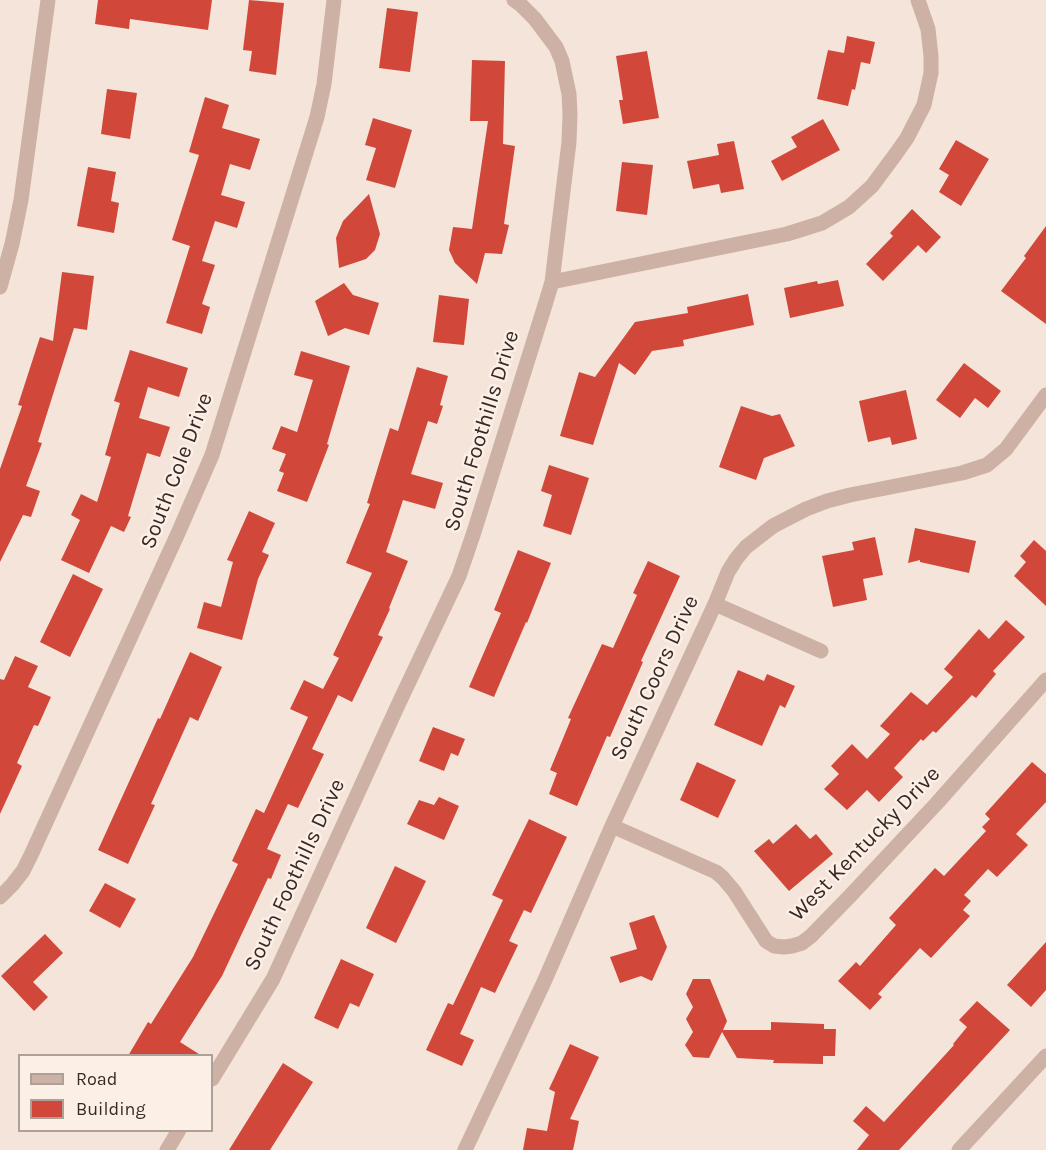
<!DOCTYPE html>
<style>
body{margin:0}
#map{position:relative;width:1046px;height:1150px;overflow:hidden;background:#f4e4da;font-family:Karla,sans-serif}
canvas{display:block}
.legend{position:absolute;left:18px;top:1054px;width:195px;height:78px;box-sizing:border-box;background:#fbefe6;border:2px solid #ada09a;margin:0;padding:8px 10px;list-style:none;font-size:18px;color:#382927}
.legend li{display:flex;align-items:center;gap:12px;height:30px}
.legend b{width:30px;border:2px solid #ada09a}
</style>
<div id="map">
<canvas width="1046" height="1150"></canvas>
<ul class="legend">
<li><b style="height:8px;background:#cdb1a4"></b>Road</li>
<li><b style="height:16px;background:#d1483a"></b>Building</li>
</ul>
</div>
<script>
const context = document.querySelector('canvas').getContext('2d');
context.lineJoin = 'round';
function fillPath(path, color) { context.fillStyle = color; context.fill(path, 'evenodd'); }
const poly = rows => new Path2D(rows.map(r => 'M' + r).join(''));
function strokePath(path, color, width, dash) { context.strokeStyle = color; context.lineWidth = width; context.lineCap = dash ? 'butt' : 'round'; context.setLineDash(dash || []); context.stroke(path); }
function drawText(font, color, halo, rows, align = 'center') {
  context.font = font + ' Karla,sans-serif'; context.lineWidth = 5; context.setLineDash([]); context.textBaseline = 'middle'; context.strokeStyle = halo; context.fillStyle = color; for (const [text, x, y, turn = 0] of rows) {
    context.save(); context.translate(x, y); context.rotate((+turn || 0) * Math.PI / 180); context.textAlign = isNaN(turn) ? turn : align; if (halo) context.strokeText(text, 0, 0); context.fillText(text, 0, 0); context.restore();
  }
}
fillPath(poly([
 [98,0,212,0,208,30,130,19,129,29,95,24],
 [249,0,284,3,276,75,249,71,252,51,243,50],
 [387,8,418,12,410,72,379,68],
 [847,36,875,42,870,64,861,62,855,90,852,89,848,106,817,99,828,50,844,53],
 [647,51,659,118,623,124,619,100,623,100,616,56],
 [472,60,505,61,503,144,515,146,504,224,509,225,502,254,485,253,477,284,455,263,449,250,453,227,472,229,488,121,470,121],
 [107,89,137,93,130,139,101,134],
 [205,97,229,105,222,128,260,139,250,170,230,164,221,195,245,202,237,228,215,221,202,261,215,265,202,304,210,307,202,334,166,323,190,246,172,240,199,155,189,152],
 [373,118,412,130,395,188,366,180,376,148,365,145],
 [823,119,840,150,782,181,771,161,797,147,791,137],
 [956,140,989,159,961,206,939,192,949,175,939,169],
 [734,141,744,189,721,193,719,184,693,189,687,161,719,155,717,144],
 [622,162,653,165,647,215,616,211],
 [88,167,116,172,111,201,119,203,114,233,77,226],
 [369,194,380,234,375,250,366,259,339,268,336,238,343,221],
 [912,209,941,237,926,253,918,245,883,281,866,264,893,236,890,233],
 [1046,226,1046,324,1001,291,1026,258,1024,256],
 [62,272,94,276,87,330,74,328,38,442,42,443,26,486,40,491,31,517,23,515,0,562,0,469,22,406,18,405,40,337,53,341],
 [838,280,844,306,790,318,784,288,817,281,818,284],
 [344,283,353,295,379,303,369,335,345,328,328,336,315,301],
 [748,294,754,325,683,340,684,346,652,351,635,375,619,363,593,445,560,436,579,372,595,377,635,322,688,313,687,307],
 [439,295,469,299,464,345,433,342],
 [130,350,188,368,179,397,148,387,139,418,170,427,160,457,147,453,128,516,131,517,124,532,111,526,89,573,61,560,80,520,71,515,81,494,97,502,111,457,105,455,120,403,114,401],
 [301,351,350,366,327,444,329,445,307,502,277,491,284,473,279,471,286,454,272,449,281,426,297,432,313,380,294,375],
 [964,363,1001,391,988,408,975,398,960,418,936,400],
 [417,367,448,376,440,405,443,406,437,424,428,421,411,474,443,483,435,509,403,500,386,552,408,561,389,608,390,609,378,635,383,637,352,702,338,695,312,749,324,754,298,808,288,804,267,849,281,855,271,879,268,878,222,976,180,1042,202,1056,128,1056,148,1022,151,1024,193,957,238,864,232,861,256,809,264,813,308,717,290,709,304,680,323,689,339,658,333,655,372,573,346,563,370,504,367,503,390,428,398,431],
 [906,390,917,439,892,445,890,437,868,442,859,401],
 [741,406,772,416,780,414,795,446,764,458,756,480,719,467],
 [549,465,589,478,571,535,543,526,552,495,541,491],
 [249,511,275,523,262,552,269,555,258,579,242,640,197,628,204,602,221,607,233,562,227,560],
 [915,528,976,541,969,573,920,562,920,560,908,563],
 [875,537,883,575,863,579,867,600,833,607,822,556,854,550,852,542],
 [1034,540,1046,551,1046,606,1014,576,1026,562,1020,556],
 [518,550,551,563,527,623,526,622,494,697,469,687,501,613,494,610],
 [648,561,680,576,641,661,643,662,610,737,607,736,577,806,549,794,557,773,550,770,571,719,568,718,602,644,613,648,637,595,633,593],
 [73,574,103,589,70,657,40,642],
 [1006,620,1025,637,993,671,996,674,976,698,972,695,936,733,933,731,923,741,921,739,894,768,903,777,879,802,867,790,847,810,824,789,839,774,831,766,852,744,867,759,890,734,880,726,911,692,927,705,953,677,944,669,979,629,989,639],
 [190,652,222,667,198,721,190,717,151,804,155,805,128,864,98,850,158,718,160,719],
 [15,656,38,666,28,687,51,697,38,726,34,725,17,763,22,766,0,814,0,679,4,680],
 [738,670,764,681,767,674,795,686,785,708,780,705,762,746,714,725],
 [433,727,465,739,458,756,451,753,444,771,419,761],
 [697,762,736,780,718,818,680,800],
 [1032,762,1046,774,1046,802,1016,834,1028,845,997,877,988,869,964,895,971,901,963,910,970,916,931,958,920,948,878,994,882,997,870,1010,838,981,856,962,860,966,896,925,889,918,935,868,944,876,986,831,982,827,990,819,985,814],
 [439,797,459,806,444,840,407,824,419,800,434,805],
 [529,819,567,837,531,913,524,910,509,941,518,945,495,993,481,987,460,1034,474,1040,462,1066,426,1050,448,1003,453,1005,503,900,492,895],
 [796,824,810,839,816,834,833,854,789,891,754,851,769,839,773,844],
 [395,866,426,881,396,943,366,928],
 [105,883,136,899,120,928,89,911],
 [654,915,667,947,652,981,641,976,620,983,610,957,637,949,629,923],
 [45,934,63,953,33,982,48,997,34,1011,1,976],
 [1046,942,1046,990,1031,1007,1007,985],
 [341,959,374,974,359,1007,350,1003,338,1029,314,1018],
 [693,979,710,979,727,1021,723,1030,771,1030,771,1022,824,1024,824,1029,836,1029,835,1056,823,1056,823,1064,773,1063,774,1060,737,1058,722,1032,709,1058,693,1057,685,1045,693,1032,686,1019,693,1007,686,994],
 [977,1001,1010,1030,899,1150,857,1150,869,1135,853,1121,866,1106,884,1122,954,1045,953,1044,967,1027,959,1020],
 [570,1044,599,1057,570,1119,579,1121,573,1150,523,1150,527,1128,547,1131,555,1092,549,1089],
 [283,1063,313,1082,270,1150,229,1150]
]), '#d1483a');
strokePath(poly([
 [552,282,787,234,822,223,849,207,872,186,895,155,907,138,924,105,931,73,931,56,928,29,918,0],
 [0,287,12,244,21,200,48,0],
 [715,604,821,651],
 [612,826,716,872,723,878,734,891,766,941,774,946,784,947,792,946,802,943,811,936,850,896,937,803,1046,680],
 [0,897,12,885,23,871,31,855,179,531,212,455,317,117,324,84,334,0],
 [212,1079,273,979,398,705,459,576,474,532,545,305,552,282,569,142,570,114,569,94,562,61,556,47,535,19,521,5,514,0],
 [167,1150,179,1130],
 [465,1150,544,982,612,826,715,604,728,572,736,559,746,547,773,526,806,509,827,501,850,495,962,473,987,465,1006,449,1046,395],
 [959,1150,1046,1056]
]), '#cdb1a4', 15);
drawText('22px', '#382927', '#fbefe6', [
 ["South Foothills Drive",482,431,-73],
 ["South Cole Drive",177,471,-69],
 ["South Coors Drive",655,678,-65],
 ["West Kentucky Drive",865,844,-46],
 ["South Foothills Drive",295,875,-65]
]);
</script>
